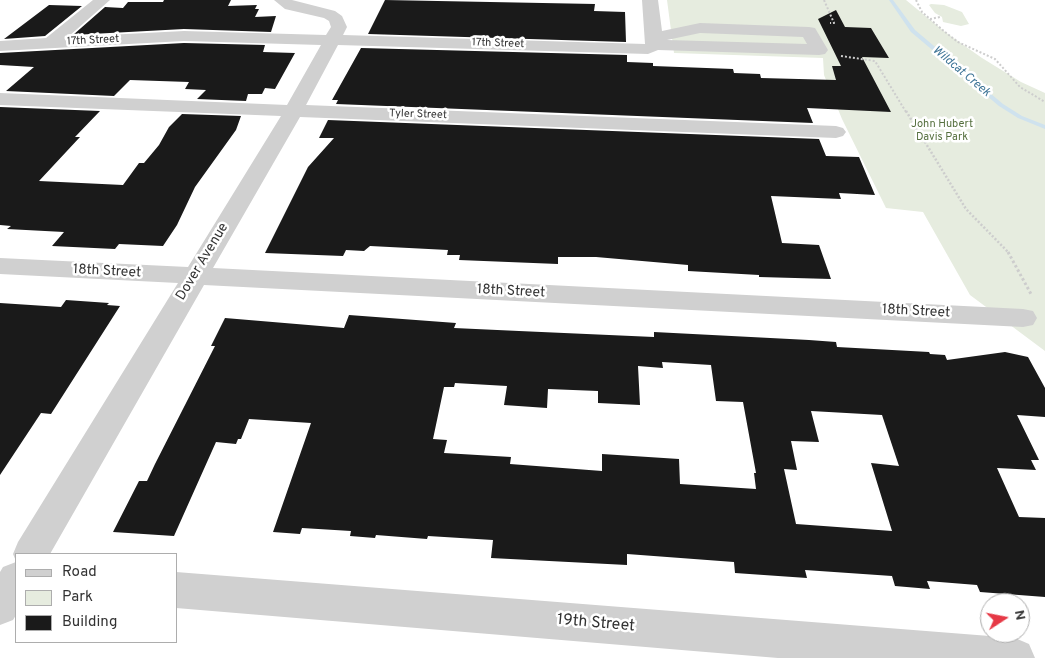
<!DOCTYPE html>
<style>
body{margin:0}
#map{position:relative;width:1045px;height:658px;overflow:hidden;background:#fff;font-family:Overpass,sans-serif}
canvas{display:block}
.legend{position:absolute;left:15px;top:553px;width:162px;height:90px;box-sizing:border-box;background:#fff;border:1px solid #adadad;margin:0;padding:6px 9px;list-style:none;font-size:15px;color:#333}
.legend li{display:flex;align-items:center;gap:10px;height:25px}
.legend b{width:25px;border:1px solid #adadad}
.north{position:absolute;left:980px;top:593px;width:50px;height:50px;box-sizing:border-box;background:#fff;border:1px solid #adadad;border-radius:50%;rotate:79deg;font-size:14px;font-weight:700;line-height:20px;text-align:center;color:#333}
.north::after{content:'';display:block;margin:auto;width:18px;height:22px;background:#e63946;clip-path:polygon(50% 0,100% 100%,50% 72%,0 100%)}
</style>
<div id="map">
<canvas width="1045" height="658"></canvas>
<ul class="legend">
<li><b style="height:6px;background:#d0d0d0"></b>Road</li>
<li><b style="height:14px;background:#e6ecdf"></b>Park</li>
<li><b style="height:14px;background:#1a1a1a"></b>Building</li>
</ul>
<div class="north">N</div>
</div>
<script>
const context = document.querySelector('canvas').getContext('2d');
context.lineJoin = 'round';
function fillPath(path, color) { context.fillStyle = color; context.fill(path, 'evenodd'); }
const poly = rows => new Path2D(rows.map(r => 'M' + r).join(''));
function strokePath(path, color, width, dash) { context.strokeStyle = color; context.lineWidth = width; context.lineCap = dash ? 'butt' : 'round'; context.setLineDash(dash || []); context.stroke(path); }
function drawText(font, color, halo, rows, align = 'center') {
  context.font = font + ' Overpass,sans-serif'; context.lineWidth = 5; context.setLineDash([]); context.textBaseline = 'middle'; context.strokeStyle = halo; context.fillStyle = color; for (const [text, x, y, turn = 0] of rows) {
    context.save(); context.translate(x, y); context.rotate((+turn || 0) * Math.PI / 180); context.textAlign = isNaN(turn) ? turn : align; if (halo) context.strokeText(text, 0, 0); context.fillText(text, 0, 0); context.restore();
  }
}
fillPath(poly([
 [667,0,906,0,945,32,982,58,1021,82,1045,93,1045,351,970,295,923,212,886,208,842,119,824,75,823,58,674,53],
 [931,4,944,5,962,12,969,24,961,26,943,22,942,17,935,13,929,5]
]), '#e6ecdf');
fillPath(poly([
 [889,0,893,0,915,30,1003,104,1022,116,1045,125,1045,129,1018,118,999,106,911,32,889,0]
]), '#cfe2ee');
fillPath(poly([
 [164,0,231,0,228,6,257,5,255,9,259,9,255,17,276,16,271,32,184,29,73,35,105,7,123,8,128,2,163,2],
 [385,0,595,4,594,11,625,12,626,42,368,34],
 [49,5,82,6,45,36,4,39],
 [836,10,845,27,871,28,889,58,862,57,891,112,807,108,813,123,336,104,338,100,332,100,361,48,627,55,627,62,653,63,653,66,733,69,734,73,760,74,761,78,836,80,832,66,841,66,818,19],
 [184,43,265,45,263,52,295,53,275,89,265,88,262,94,248,94,246,101,197,99,206,90,185,89,189,82,130,80,114,96,6,91,34,67,0,65,0,53],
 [0,107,100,111,75,137,80,137,39,181,123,185,139,163,144,163,159,145,169,127,182,114,241,116,236,130,195,187,177,225,163,246,119,244,115,249,52,246,64,232,7,229,11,226,0,225],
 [328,120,819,139,826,156,859,157,875,195,839,193,841,199,771,196,782,243,819,245,831,279,759,277,759,275,688,271,688,265,596,257,558,257,558,264,459,260,460,255,447,255,448,250,370,246,364,251,346,250,343,256,265,253,308,167,334,138,319,138],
 [66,300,109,303,107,305,120,306,51,414,41,413,0,475,0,303,61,307],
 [349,315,456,323,454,328,519,331,654,337,654,332,809,340,836,342,837,347,929,352,930,354,945,355,947,360,1005,352,1028,357,1045,388,1045,417,1017,415,1039,460,1031,460,1036,470,997,468,1019,517,1045,518,1045,597,980,592,977,585,927,581,930,589,895,586,892,576,805,570,807,578,735,573,734,562,627,554,627,565,491,558,493,540,428,536,427,539,376,535,375,538,350,536,351,531,302,528,300,534,273,532,311,423,249,419,241,439,238,439,236,444,216,442,174,536,113,532,139,481,147,481,155,464,215,346,211,346,225,318,344,328],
 [662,362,711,365,716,401,743,402,756,473,754,473,756,489,680,484,679,459,602,454,602,471,510,464,511,457,444,453,447,440,433,439,444,387,454,387,455,383,507,386,504,405,547,408,548,389,598,391,598,403,640,405,638,366,663,368],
 [811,411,882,415,899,466,871,463,892,531,796,524,784,469,797,470,791,441,819,442]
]), '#1a1a1a');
strokePath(poly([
 [824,0,834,23,830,23],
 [916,0,922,12,945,32,958,42,995,59,1020,87,1045,102],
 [930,19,940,17],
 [841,56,875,61,906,112]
]), '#cdcdcd', 2, [2, 2]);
strokePath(poly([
 [906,111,966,209,1009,253]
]), '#cdcdcd', 2.5, [2, 2]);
strokePath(poly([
 [1008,252,1031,294]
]), '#cdcdcd', 3, [2.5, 2.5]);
fillPath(poly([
 [93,0,110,0,68,37,184,31,326,35,331,27,329,21,324,18,285,9,274,0,292,0,335,11,342,16,347,27,343,35,645,44,642,0,658,0,662,31,700,23,809,27,815,28,828,50,825,54,819,55,658,50,648,54,338,45,306,105,836,126,843,128,846,132,843,136,836,138,300,117,213,268,1023,309,1033,311,1037,318,1033,325,1023,327,204,285,50,554,16,554,16,561,13,554,18,542,178,283,0,274,0,258,188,267,281,116,0,105,0,93,287,105,321,45,184,41,0,51,0,41,46,38,93,0],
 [700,33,803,37,807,44,667,40,700,33],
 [16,562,16,615,13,620,0,625,0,572,3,567,16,562],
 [176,572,1015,638,1029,644,1035,658,778,658,176,608,176,572]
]), '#d0d0d0');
drawText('11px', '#333', '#fff', [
 ["17th Street",93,41,-3],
 ["17th Street",498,44,2],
 ["Tyler Street",418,115,2]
]);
drawText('11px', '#56703f', '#fff', [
 ["John Hubert",942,125],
 ["Davis Park",942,138]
]);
drawText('italic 12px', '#3f7597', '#fff', [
 ["Wildcat Creek",961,72,40]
]);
drawText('14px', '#333', '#fff', [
 ["Dover Avenue",203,262,-59],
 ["18th Street",107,272,3],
 ["18th Street",511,292,3],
 ["18th Street",916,312,3]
]);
drawText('16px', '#333', '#fff', [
 ["19th Street",596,624,5]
]);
</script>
